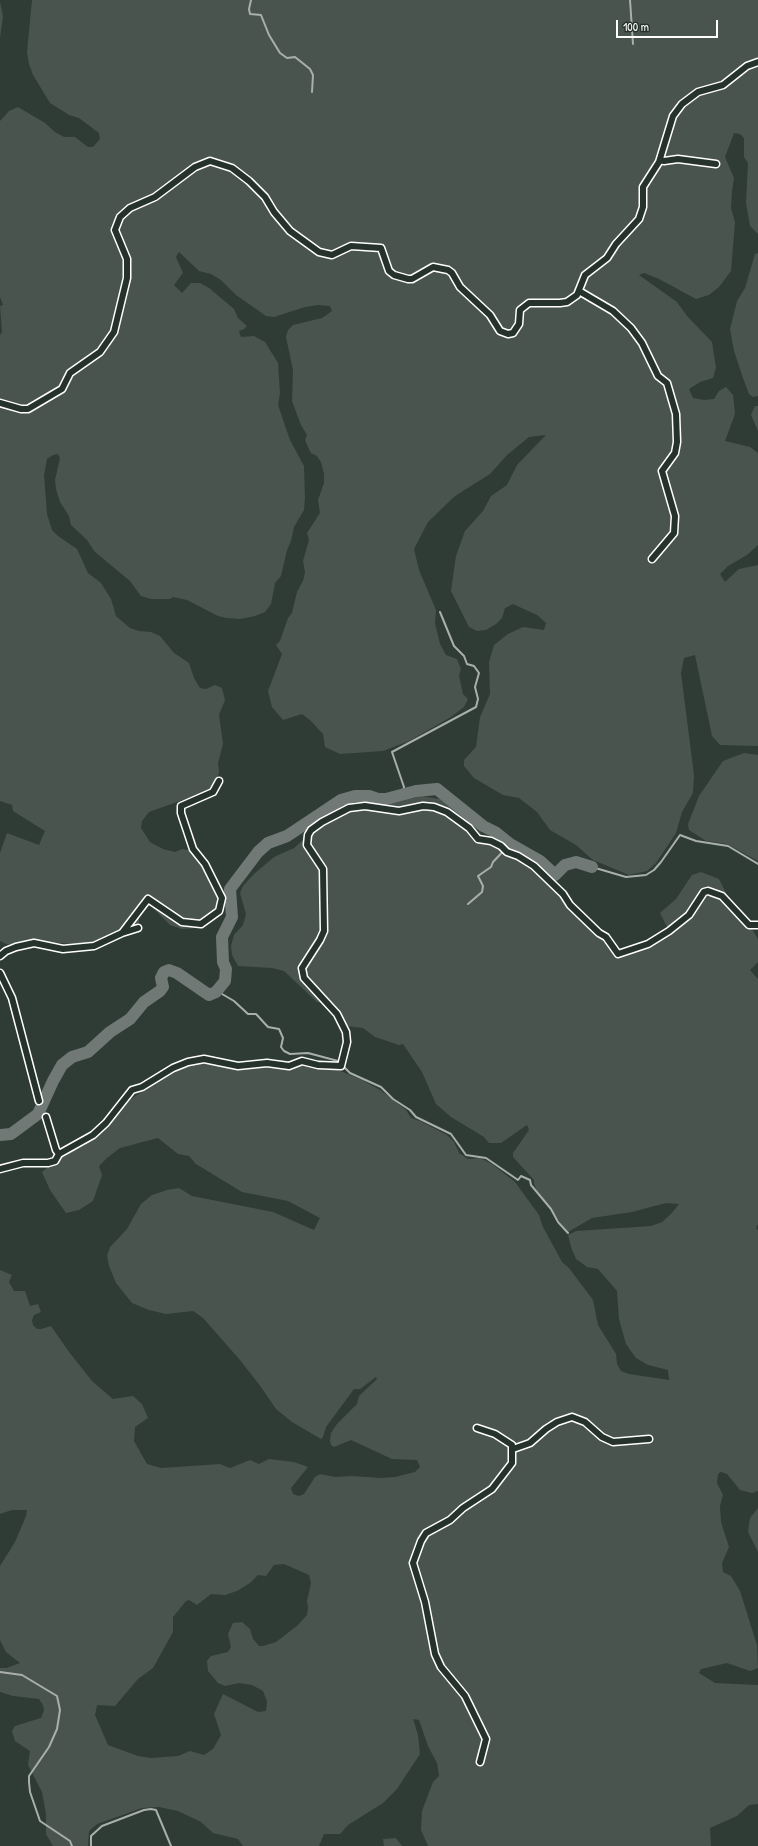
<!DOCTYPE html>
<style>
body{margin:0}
#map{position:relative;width:758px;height:1846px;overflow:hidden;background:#2f3b35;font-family:"Patrick Hand",sans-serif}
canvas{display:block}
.scale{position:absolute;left:616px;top:20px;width:102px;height:18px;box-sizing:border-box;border:2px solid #fff;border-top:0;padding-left:5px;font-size:12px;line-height:14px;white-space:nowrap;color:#fff;-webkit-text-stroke:3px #26332d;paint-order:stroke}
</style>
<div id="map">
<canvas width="758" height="1846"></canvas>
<div class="scale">100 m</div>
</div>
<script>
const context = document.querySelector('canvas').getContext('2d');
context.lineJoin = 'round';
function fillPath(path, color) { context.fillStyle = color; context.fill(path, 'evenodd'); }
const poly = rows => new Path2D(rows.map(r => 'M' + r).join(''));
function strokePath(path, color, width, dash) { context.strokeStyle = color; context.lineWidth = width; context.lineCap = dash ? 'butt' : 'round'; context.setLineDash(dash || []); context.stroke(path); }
fillPath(poly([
 [32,0,758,0,758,234,750,226,746,203,748,163,744,157,744,138,740,134,734,133,725,157,734,178,732,191,731,208,735,222,731,271,719,287,709,295,696,299,659,279,644,273,639,275,677,302,687,316,712,342,716,368,713,378,700,382,689,389,693,398,704,400,714,399,719,391,726,387,733,395,735,414,725,441,750,447,758,453,758,545,747,555,728,566,720,574,725,582,739,569,758,565,758,746,720,745,712,736,695,655,684,658,681,673,694,775,693,793,682,812,676,833,656,863,647,871,629,875,593,860,576,845,550,830,537,812,519,798,503,795,474,778,464,766,464,760,476,747,480,717,490,694,489,662,494,645,508,634,523,627,544,630,546,623,537,615,513,604,505,608,502,618,496,624,486,630,477,631,469,627,451,591,456,556,465,531,483,511,491,496,507,485,517,465,546,435,529,437,507,455,490,474,455,496,428,522,414,549,419,570,436,610,435,623,440,644,446,655,457,659,461,669,459,676,463,694,468,699,464,707,451,717,409,741,383,751,340,754,325,747,323,734,311,721,302,714,283,720,272,707,268,691,282,654,276,645,280,641,288,618,292,613,297,592,303,581,305,572,303,561,309,540,307,533,320,513,318,500,324,483,324,474,321,462,317,456,311,453,308,447,305,440,307,435,301,425,292,401,293,370,286,337,288,330,293,325,322,318,332,311,330,306,318,305,305,307,274,317,266,316,236,295,221,280,211,274,199,271,179,252,176,257,183,273,174,285,182,293,191,283,200,283,209,288,234,309,238,318,247,326,244,329,239,331,241,337,254,336,265,342,278,363,280,393,278,405,290,440,304,466,305,498,304,510,294,527,291,541,287,550,281,576,275,583,271,604,265,612,255,616,240,619,227,618,218,616,187,600,173,597,170,599,151,599,141,596,130,581,95,552,87,540,71,525,69,516,60,502,56,489,55,480,60,458,58,454,53,455,47,459,44,475,47,514,52,530,58,536,77,549,88,573,101,583,111,599,116,616,130,628,139,631,151,632,160,636,174,653,189,663,194,678,200,688,206,689,215,685,222,688,225,700,219,715,223,744,218,763,219,771,217,782,208,791,149,812,142,821,141,828,150,842,163,849,175,852,182,849,189,850,200,863,212,884,220,899,219,906,208,921,195,928,182,929,170,925,151,906,146,906,139,913,139,923,98,942,73,944,34,941,16,945,6,944,0,941,0,853,7,833,39,845,45,831,13,811,12,805,0,801,0,335,2,332,0,306,3,305,0,297,0,121,9,111,18,107,45,123,55,132,64,137,75,137,88,147,93,147,100,139,99,133,79,118,69,115,50,103,33,75,29,64,27,52],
 [0,2,3,16,0,38],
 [758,253,758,396,753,397,749,394,743,378,734,351,730,329,737,301,745,288,755,254],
 [755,406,758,406,758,431,751,415],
 [744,753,758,755,758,861,727,844,706,841,689,830,688,824,699,796,723,761],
 [421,796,446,800,461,812,492,846,530,865,553,886,573,913,606,942,619,957,646,948,670,933,660,913,676,899,692,875,701,872,719,879,735,911,752,929,758,939,758,962,750,970,758,979,758,1224,756,1228,758,1230,758,1491,752,1493,740,1490,727,1474,721,1472,718,1474,717,1483,723,1495,720,1506,721,1522,729,1547,722,1563,723,1572,731,1576,740,1591,757,1645,758,1668,750,1671,727,1663,701,1669,699,1673,715,1683,758,1685,758,1804,749,1805,737,1816,710,1828,711,1846,428,1846,421,1830,422,1811,433,1782,439,1776,437,1763,428,1746,419,1720,413,1719,418,1735,420,1754,397,1789,383,1803,348,1825,340,1834,324,1834,319,1846,243,1846,238,1839,213,1833,201,1822,178,1811,159,1807,142,1808,97,1824,89,1831,88,1846,53,1846,46,1834,46,1814,42,1792,28,1765,30,1751,15,1741,12,1731,15,1726,41,1718,44,1710,43,1705,39,1699,13,1696,0,1692,0,1668,7,1668,20,1663,6,1652,0,1640,0,1566,15,1542,26,1516,27,1510,12,1510,0,1514,0,1270,12,1275,9,1282,14,1291,25,1291,30,1306,38,1304,41,1312,34,1315,32,1320,33,1325,37,1329,41,1329,51,1326,69,1352,92,1381,113,1399,133,1396,142,1404,148,1418,135,1427,134,1441,147,1464,161,1468,220,1464,230,1468,250,1460,259,1464,269,1459,294,1462,308,1467,291,1488,293,1494,299,1496,304,1494,315,1477,320,1474,335,1477,352,1476,381,1478,395,1477,415,1472,420,1467,417,1460,392,1459,351,1440,334,1447,331,1445,330,1441,331,1433,337,1424,357,1404,359,1396,377,1379,376,1377,360,1389,354,1389,326,1427,323,1437,321,1439,292,1422,276,1409,261,1387,240,1360,203,1318,193,1311,166,1314,149,1310,132,1303,116,1283,109,1266,107,1256,110,1247,127,1229,141,1204,152,1195,167,1190,179,1188,192,1196,273,1212,314,1230,320,1218,288,1201,242,1192,196,1164,189,1156,178,1154,158,1138,120,1148,107,1158,99,1166,102,1175,93,1201,79,1210,66,1213,50,1190,42,1172,64,1155,83,1146,101,1132,131,1099,174,1070,203,1062,273,1065,302,1065,338,1070,362,1080,380,1090,406,1110,411,1118,420,1121,447,1135,454,1142,459,1153,468,1159,480,1158,492,1164,515,1182,539,1215,543,1227,562,1262,569,1268,593,1300,598,1325,616,1354,617,1364,621,1371,629,1374,669,1380,668,1370,648,1365,636,1358,626,1344,619,1319,617,1291,598,1269,587,1267,576,1259,571,1247,568,1235,576,1231,651,1226,662,1222,671,1214,679,1204,666,1203,632,1212,592,1218,568,1232,559,1221,549,1205,537,1191,534,1184,534,1180,513,1157,513,1153,529,1130,527,1125,501,1143,489,1143,484,1137,451,1117,436,1104,422,1072,403,1044,399,1045,375,1037,363,1028,346,1026,332,1005,317,1002,284,971,272,968,238,966,232,955,231,946,234,935,243,925,246,914,240,893,243,886,254,874,274,857,294,848,332,814,353,804,394,803],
 [284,1564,309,1575,311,1583,307,1601,308,1607,307,1615,298,1625,276,1642,263,1646,259,1646,253,1639,250,1629,242,1622,233,1623,228,1634,231,1647,228,1652,211,1656,207,1661,208,1671,218,1683,225,1686,239,1683,252,1685,263,1691,267,1701,266,1711,258,1712,223,1694,214,1714,221,1735,213,1749,204,1755,190,1751,178,1756,151,1758,138,1756,108,1745,95,1715,97,1705,115,1706,138,1679,153,1668,173,1632,173,1617,186,1601,189,1600,197,1605,211,1594,225,1595,237,1591,250,1583,258,1575,266,1576,274,1565],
 [758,1508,758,1552,748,1532,750,1518],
 [396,1838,402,1846,384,1846,383,1839]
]), '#4a544f');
strokePath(poly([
 [251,0,249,9,250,14,261,15,269,35,280,53,287,58,295,57,310,69,313,75,312,92],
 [630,0,633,44],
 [402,796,404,787,392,752,476,707,478,699,475,687,479,673,474,666,467,664,464,656,454,646,440,612],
 [592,867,626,877,646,875,654,870,661,862,680,835,696,841,728,846,758,864],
 [468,904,482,892,483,886,478,876,491,867,493,862,510,844],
 [217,991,234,1001,248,1014,256,1014,268,1027,279,1029,283,1038,281,1047,284,1051,290,1054,308,1053,338,1061,350,1073,381,1087,393,1099,410,1110,416,1117,451,1134,466,1155,486,1158,518,1180,521,1176,530,1180,531,1185,551,1209,558,1222,568,1233],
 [0,1672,22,1675,57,1696,60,1710,57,1729,49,1747,29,1776,29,1782,30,1792,40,1821,70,1841,72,1846],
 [91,1846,91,1836,102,1826,144,1810,151,1809,156,1810,171,1846]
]), '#a9afac', 2);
strokePath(poly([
 [0,1135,11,1134,38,1114,53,1081,62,1065,72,1057,88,1052,110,1032,130,1019,144,1002,160,991,163,987,161,978,164,972,169,970,177,973,209,995,216,992,225,981,226,969,223,962,222,937,232,917,230,889,258,852,268,843,287,836,341,800,355,796,369,796,378,799,386,799,416,791,437,789,483,826,495,832,510,844,540,861,555,875,565,865,576,862,592,867]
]), '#707975', 12);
const street = poly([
 [660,160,664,161,678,159,716,164],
 [579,291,613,311,631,328,642,343,658,376,667,383,676,414,677,442,675,453,662,471,675,516,674,533,652,559],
 [0,403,21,409,28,409,62,389,70,373,100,352,114,332,127,278,127,259,115,230,120,217,130,208,155,197,195,167,210,161,232,168,249,181,265,197,274,212,290,231,319,252,332,255,351,246,381,248,389,271,394,275,408,279,412,279,433,267,448,270,452,273,460,287,490,315,500,331,508,334,513,333,519,324,520,310,529,303,560,303,567,302,577,295,585,275,607,258,616,244,639,219,643,207,643,187,659,162,673,116,682,104,698,92,723,85,747,66,758,62],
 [122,933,148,899,182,922,201,924,219,911,222,898,205,864,193,849,181,813,181,806,213,792,219,781],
 [0,956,6,951,16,947,34,943,63,949,94,946,122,933,138,928],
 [0,973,12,998,39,1101],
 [46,1117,56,1150,59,1154],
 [0,1169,23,1163,48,1163,55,1161,59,1154,93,1135,106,1123,132,1090,142,1087,173,1068,188,1062,204,1059,238,1066,267,1063,289,1066,302,1061,318,1065,341,1066,347,1042,346,1032,337,1014,304,978,302,968,320,940,324,931,323,869,307,845,308,835,311,830,322,822,349,808,365,806,399,811,423,806,434,807,447,812,469,828,478,839,491,841,501,846,507,852,518,856,534,866,563,894,570,905,599,933,606,937,618,954,648,944,669,931,689,915,704,892,708,891,722,896,749,925,758,925],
 [477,1428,495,1434,512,1445,512,1463,492,1489,463,1508,450,1520,426,1533,421,1541,413,1563,425,1602,435,1654,441,1667,465,1696,486,1739,480,1762],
 [513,1449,530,1443,546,1429,557,1422,572,1417,585,1422,602,1437,613,1442,649,1439]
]);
strokePath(street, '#fff', 9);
strokePath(street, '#26332d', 6);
</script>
